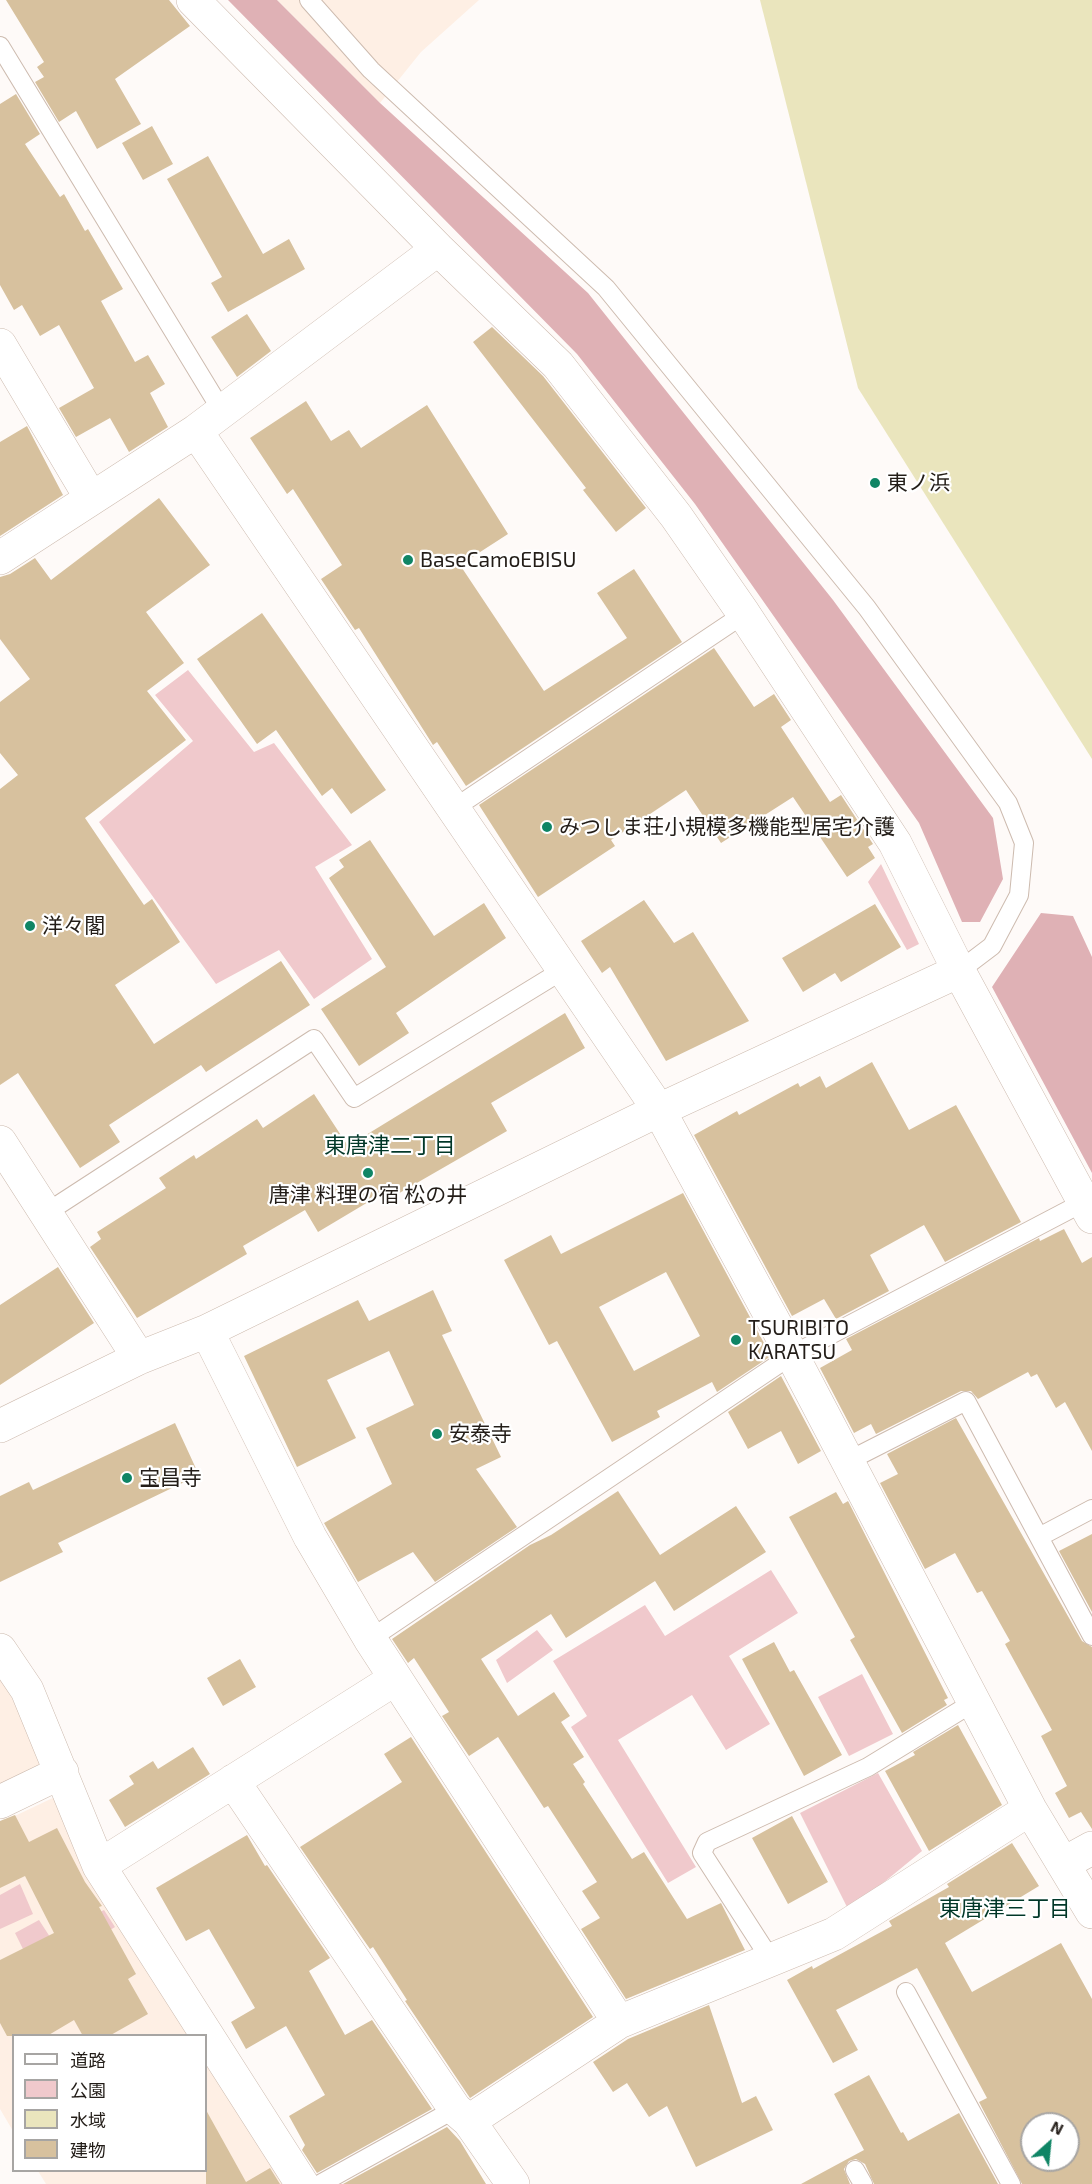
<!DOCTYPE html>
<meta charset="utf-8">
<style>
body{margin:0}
#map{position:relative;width:1092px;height:2184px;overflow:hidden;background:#fefaf8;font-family:"Exo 2","Noto Sans JP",sans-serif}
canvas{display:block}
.legend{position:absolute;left:12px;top:2034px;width:195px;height:138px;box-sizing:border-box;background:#fff;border:2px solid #a7a5a3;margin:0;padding:8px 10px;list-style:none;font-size:18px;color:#231d18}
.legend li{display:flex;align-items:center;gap:12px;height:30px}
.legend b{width:30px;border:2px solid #a7a5a3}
.north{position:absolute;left:1020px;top:2112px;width:60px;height:60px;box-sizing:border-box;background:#fff;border:2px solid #a7a5a3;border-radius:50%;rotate:27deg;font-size:16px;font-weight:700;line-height:24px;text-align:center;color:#231d18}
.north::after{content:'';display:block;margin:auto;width:21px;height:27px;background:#0f8565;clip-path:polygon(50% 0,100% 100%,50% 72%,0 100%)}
</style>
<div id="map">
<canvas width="1092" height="2184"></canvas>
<ul class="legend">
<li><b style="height:8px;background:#fff"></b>道路</li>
<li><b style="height:16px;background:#f0c9cc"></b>公園</li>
<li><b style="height:16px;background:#eae5bd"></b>水域</li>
<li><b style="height:16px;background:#d7c19e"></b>建物</li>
</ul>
<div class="north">N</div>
</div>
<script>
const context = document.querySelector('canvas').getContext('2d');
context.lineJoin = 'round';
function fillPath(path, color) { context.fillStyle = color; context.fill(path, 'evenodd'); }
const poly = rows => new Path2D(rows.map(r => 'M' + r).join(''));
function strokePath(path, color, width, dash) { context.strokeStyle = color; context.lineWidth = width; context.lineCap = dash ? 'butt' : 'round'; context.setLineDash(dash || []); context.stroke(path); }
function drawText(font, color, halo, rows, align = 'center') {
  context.font = font + ' "Exo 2","Noto Sans JP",sans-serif'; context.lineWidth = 4.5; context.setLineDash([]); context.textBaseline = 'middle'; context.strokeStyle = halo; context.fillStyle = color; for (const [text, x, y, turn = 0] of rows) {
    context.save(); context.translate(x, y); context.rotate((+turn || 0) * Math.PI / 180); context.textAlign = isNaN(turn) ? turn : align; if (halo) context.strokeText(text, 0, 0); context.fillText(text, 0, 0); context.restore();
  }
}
fillPath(poly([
 [277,0,479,0,421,52,380,103],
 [0,1673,44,1765,0,1787],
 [59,1795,194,2035,14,2036,13,2131,0,2109,0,1823],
 [206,2055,287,2184,46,2184,38,2171,206,2170]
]), '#feefe4');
fillPath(poly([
 [188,670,254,752,274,743,352,845,315,867,372,959,314,999,279,950,216,984,99,822,193,741,155,695],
 [881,864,919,944,907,950,868,882],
 [771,1570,798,1613,729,1656,770,1724,726,1750,692,1695,618,1740,696,1867,668,1883,571,1727,587,1716,553,1661,645,1605,665,1636],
 [537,1630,553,1650,507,1683,496,1660],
 [862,1674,893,1734,849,1756,818,1697],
 [878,1773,922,1851,849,1911,800,1813],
 [20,1884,33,1914,0,1929,0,1895],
 [104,1910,115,1927,36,1975,15,1933,39,1920,50,1937]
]), '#f0c9cc');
fillPath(poly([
 [228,0,277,0,380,103,588,293,833,600,993,818,1003,879,980,922,962,922,919,823,695,504,577,354],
 [1041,913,1073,916,1092,957,1092,1173,992,987]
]), '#dfb1b5');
fillPath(poly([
 [760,0,1092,0,1092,759,858,388]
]), '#eae5bd');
fillPath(poly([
 [6,0,169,0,190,26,115,79,141,124,97,149,76,111,59,122,35,82,44,77,37,67,44,62],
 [16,94,40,134,25,144,60,197,64,194,85,231,88,229,123,289,101,301,135,362,148,355,165,384,150,393,168,427,129,452,110,418,76,437,59,408,94,388,59,325,40,336,22,305,14,310,0,285,0,104],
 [152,126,173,164,143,180,122,143],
 [208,156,263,254,289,239,305,269,228,312,211,283,222,277,167,179],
 [247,314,271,351,237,377,211,337],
 [492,327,543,376,646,508,616,532,583,490,586,488,473,342],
 [306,401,331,441,349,430,361,448,427,405,508,534,460,565,544,691,627,638,597,593,634,569,682,642,466,786,437,742,433,745,359,628,355,630,321,579,342,565,293,489,287,494,250,438],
 [27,426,63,495,0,536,0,442],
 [159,498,210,565,146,612,184,663,147,691,186,740,85,818,144,905,152,899,180,942,115,985,154,1044,281,961,310,1005,206,1072,201,1065,109,1125,120,1142,80,1168,18,1073,0,1085,0,789,18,775,0,753,0,702,30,679,0,639,0,577,10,574,35,558,51,580],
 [262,613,386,790,351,814,332,788,322,796,276,730,257,744,197,659],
 [714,648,754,707,774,694,791,720,781,727,830,802,841,795,873,844,868,847,875,858,847,877,793,797,721,843,686,790,611,840,615,846,538,897,479,805],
 [370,840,434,936,484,903,506,938,396,1013,409,1033,359,1066,321,1009,386,967,329,878,344,867,339,860],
 [644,900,674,943,693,932,749,1021,666,1061,610,967,602,973,581,941],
 [875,904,901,947,841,982,835,973,803,992,782,958],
 [565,1013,585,1048,491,1103,507,1131,389,1199,385,1192,318,1232,305,1210,243,1246,247,1254,137,1318,90,1247,101,1239,97,1232,166,1188,159,1178,194,1155,196,1159,257,1119,263,1128,314,1094,348,1146],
 [872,1062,909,1130,956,1105,1021,1222,945,1262,924,1225,870,1255,889,1291,836,1319,824,1299,792,1316,694,1135,737,1111,739,1115,798,1083,800,1087,820,1076,826,1088],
 [683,1193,771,1356,717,1392,712,1382,657,1411,660,1417,612,1442,557,1341,549,1345,504,1260,551,1235,561,1254],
 [666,1272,700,1336,634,1371,599,1307],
 [1064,1229,1082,1263,1092,1257,1092,1451,1065,1402,1056,1408,1037,1374,1031,1377,1028,1372,978,1399,971,1391,961,1391,876,1434,871,1424,854,1433,820,1368,852,1350,846,1339,1039,1238,1040,1241],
 [58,1267,94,1323,0,1385,0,1305],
 [433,1290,452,1331,442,1335,501,1457,476,1469,517,1527,435,1582,413,1552,358,1582,324,1523,392,1484,366,1428,414,1405,389,1351,327,1380,356,1438,297,1467,244,1356,358,1300,369,1321],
 [781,1376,821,1451,798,1464,781,1431,748,1449,728,1412],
 [956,1418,1082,1641,1092,1647,1092,1829,1081,1812,1069,1818,1055,1793,1067,1786,1041,1736,1052,1730,1005,1644,1010,1641,982,1591,977,1593,955,1553,925,1569,880,1483,898,1474,887,1454],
 [175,1423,199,1475,58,1543,63,1552,0,1582,0,1496,29,1482,33,1490],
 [618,1491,660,1555,736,1506,766,1552,674,1611,655,1581,566,1638,551,1614,481,1659,518,1716,554,1692,570,1716,561,1722,584,1757,573,1764,585,1782,583,1784,632,1859,644,1852,687,1919,721,1903,745,1950,626,1999,581,1929,600,1918,582,1891,597,1882,548,1806,544,1808,498,1737,469,1756,442,1716,449,1712,414,1658,408,1663,392,1639,530,1545,551,1535],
 [836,1492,843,1504,848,1501,948,1698,944,1700,947,1705,902,1733,850,1640,855,1637,789,1517],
 [1092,1534,1092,1612,1059,1551],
 [774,1642,790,1672,794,1670,842,1755,804,1776,742,1659],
 [240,1659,256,1687,223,1706,207,1678],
 [958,1725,1002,1805,929,1851,885,1771,915,1755,913,1752],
 [411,1737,593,2017,470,2098,405,2001,407,2000,373,1947,370,1949,363,1939,300,1847,402,1782,384,1754],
 [193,1747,210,1774,125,1827,109,1800,134,1784,129,1776,153,1761,158,1769],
 [15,1815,29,1842,57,1828,85,1882,102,1906,99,1907,136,1974,128,1979,148,2014,109,2036,83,2036,74,2020,47,2036,7,2036,0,2023,0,1960,54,1933,25,1876,0,1888,0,1821],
 [792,1816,828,1882,788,1904,752,1838],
 [247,1835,265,1866,267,1865,330,1958,309,1971,345,2035,372,2020,432,2109,317,2173,302,2150,305,2145,289,2116,325,2095,286,2026,246,2049,231,2022,255,2008,209,1929,186,1941,156,1888],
 [1012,1843,1039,1886,945,1943,972,1992,1061,1943,1092,1999,1092,2184,1022,2184,979,2102,987,2098,917,1968,836,2010,858,2050,833,2063,787,1980,812,1966,813,1969,892,1926,889,1921,949,1887,947,1884],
 [1032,2124,1068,2124,1068,2160,1032,2160],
 [709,2005,742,2103,756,2096,773,2130,696,2167,667,2106,649,2117,627,2083,613,2092,593,2062,628,2039],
 [869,2075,901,2133,903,2132,908,2141,959,2113,998,2184,874,2184,865,2164,856,2159,849,2161,844,2169,850,2184,801,2184,864,2150,834,2094],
 [206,2110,246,2182,270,2168,280,2184,206,2184],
 [447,2127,460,2141,486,2184,343,2184]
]), '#d7c19e');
const service = poly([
 [309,0,371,70,606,288,867,608,1008,803,1024,843,1019,895,992,946,959,971],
 [0,46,222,411],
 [453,809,744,614],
 [46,1213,314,1039,354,1098,563,970],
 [848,1461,966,1401,1092,1636],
 [1039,1537,1092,1509],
 [370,1639,792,1355,1084,1202],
 [771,1960,702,1853,707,1842,868,1767,974,1702],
 [906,1992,1011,2184],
 [855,2170,863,2184],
 [320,2184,455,2109]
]);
const minor = poly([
 [193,0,438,249,558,365,676,516,744,614,895,843,959,971],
 [0,345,91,498],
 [196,431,659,1110,792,1355,1030,1809,1092,1912],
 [0,558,196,431,438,249],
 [0,1142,139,1358],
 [207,1331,310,1537,370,1639,619,2022],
 [0,1426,139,1358,207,1331,659,1110,959,971,1092,1217],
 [0,1650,27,1690,99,1866,302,2184],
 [233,1781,455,2109,469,2121,513,2184],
 [0,1802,62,1772],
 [1063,1864,1092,1848],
 [99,1866,395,1679],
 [469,2121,619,2022,834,1934,1030,1809]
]);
strokePath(service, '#cdbbaf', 20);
strokePath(minor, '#cdbbaf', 34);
strokePath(service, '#fff', 18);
strokePath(minor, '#fff', 33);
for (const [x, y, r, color] of [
 [875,483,6,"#0f8565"],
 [408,560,6,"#0f8565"],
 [547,827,6,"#0f8565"],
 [30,926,6,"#0f8565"],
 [368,1173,6,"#0f8565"],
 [736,1340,6,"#0f8565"],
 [437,1434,6,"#0f8565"],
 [127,1478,6,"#0f8565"]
]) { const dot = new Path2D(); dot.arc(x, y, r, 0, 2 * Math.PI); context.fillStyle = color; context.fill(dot); strokePath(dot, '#fff', 2); }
drawText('21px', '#231d18', '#fff', [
 ["東ノ浜",887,483],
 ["BaseCamoEBISU",420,560],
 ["みつしま荘小規模多機能型居宅介護",559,827],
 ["洋々閣",42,926],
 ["唐津 料理の宿 松の井",368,1195,"center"],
 ["TSURIBITO",748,1328],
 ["KARATSU",748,1352],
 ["安泰寺",449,1434],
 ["宝昌寺",139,1478]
], 'left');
drawText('22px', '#013728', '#fff', [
 ["東唐津二丁目",390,1146],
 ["東唐津三丁目",1005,1909]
]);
</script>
